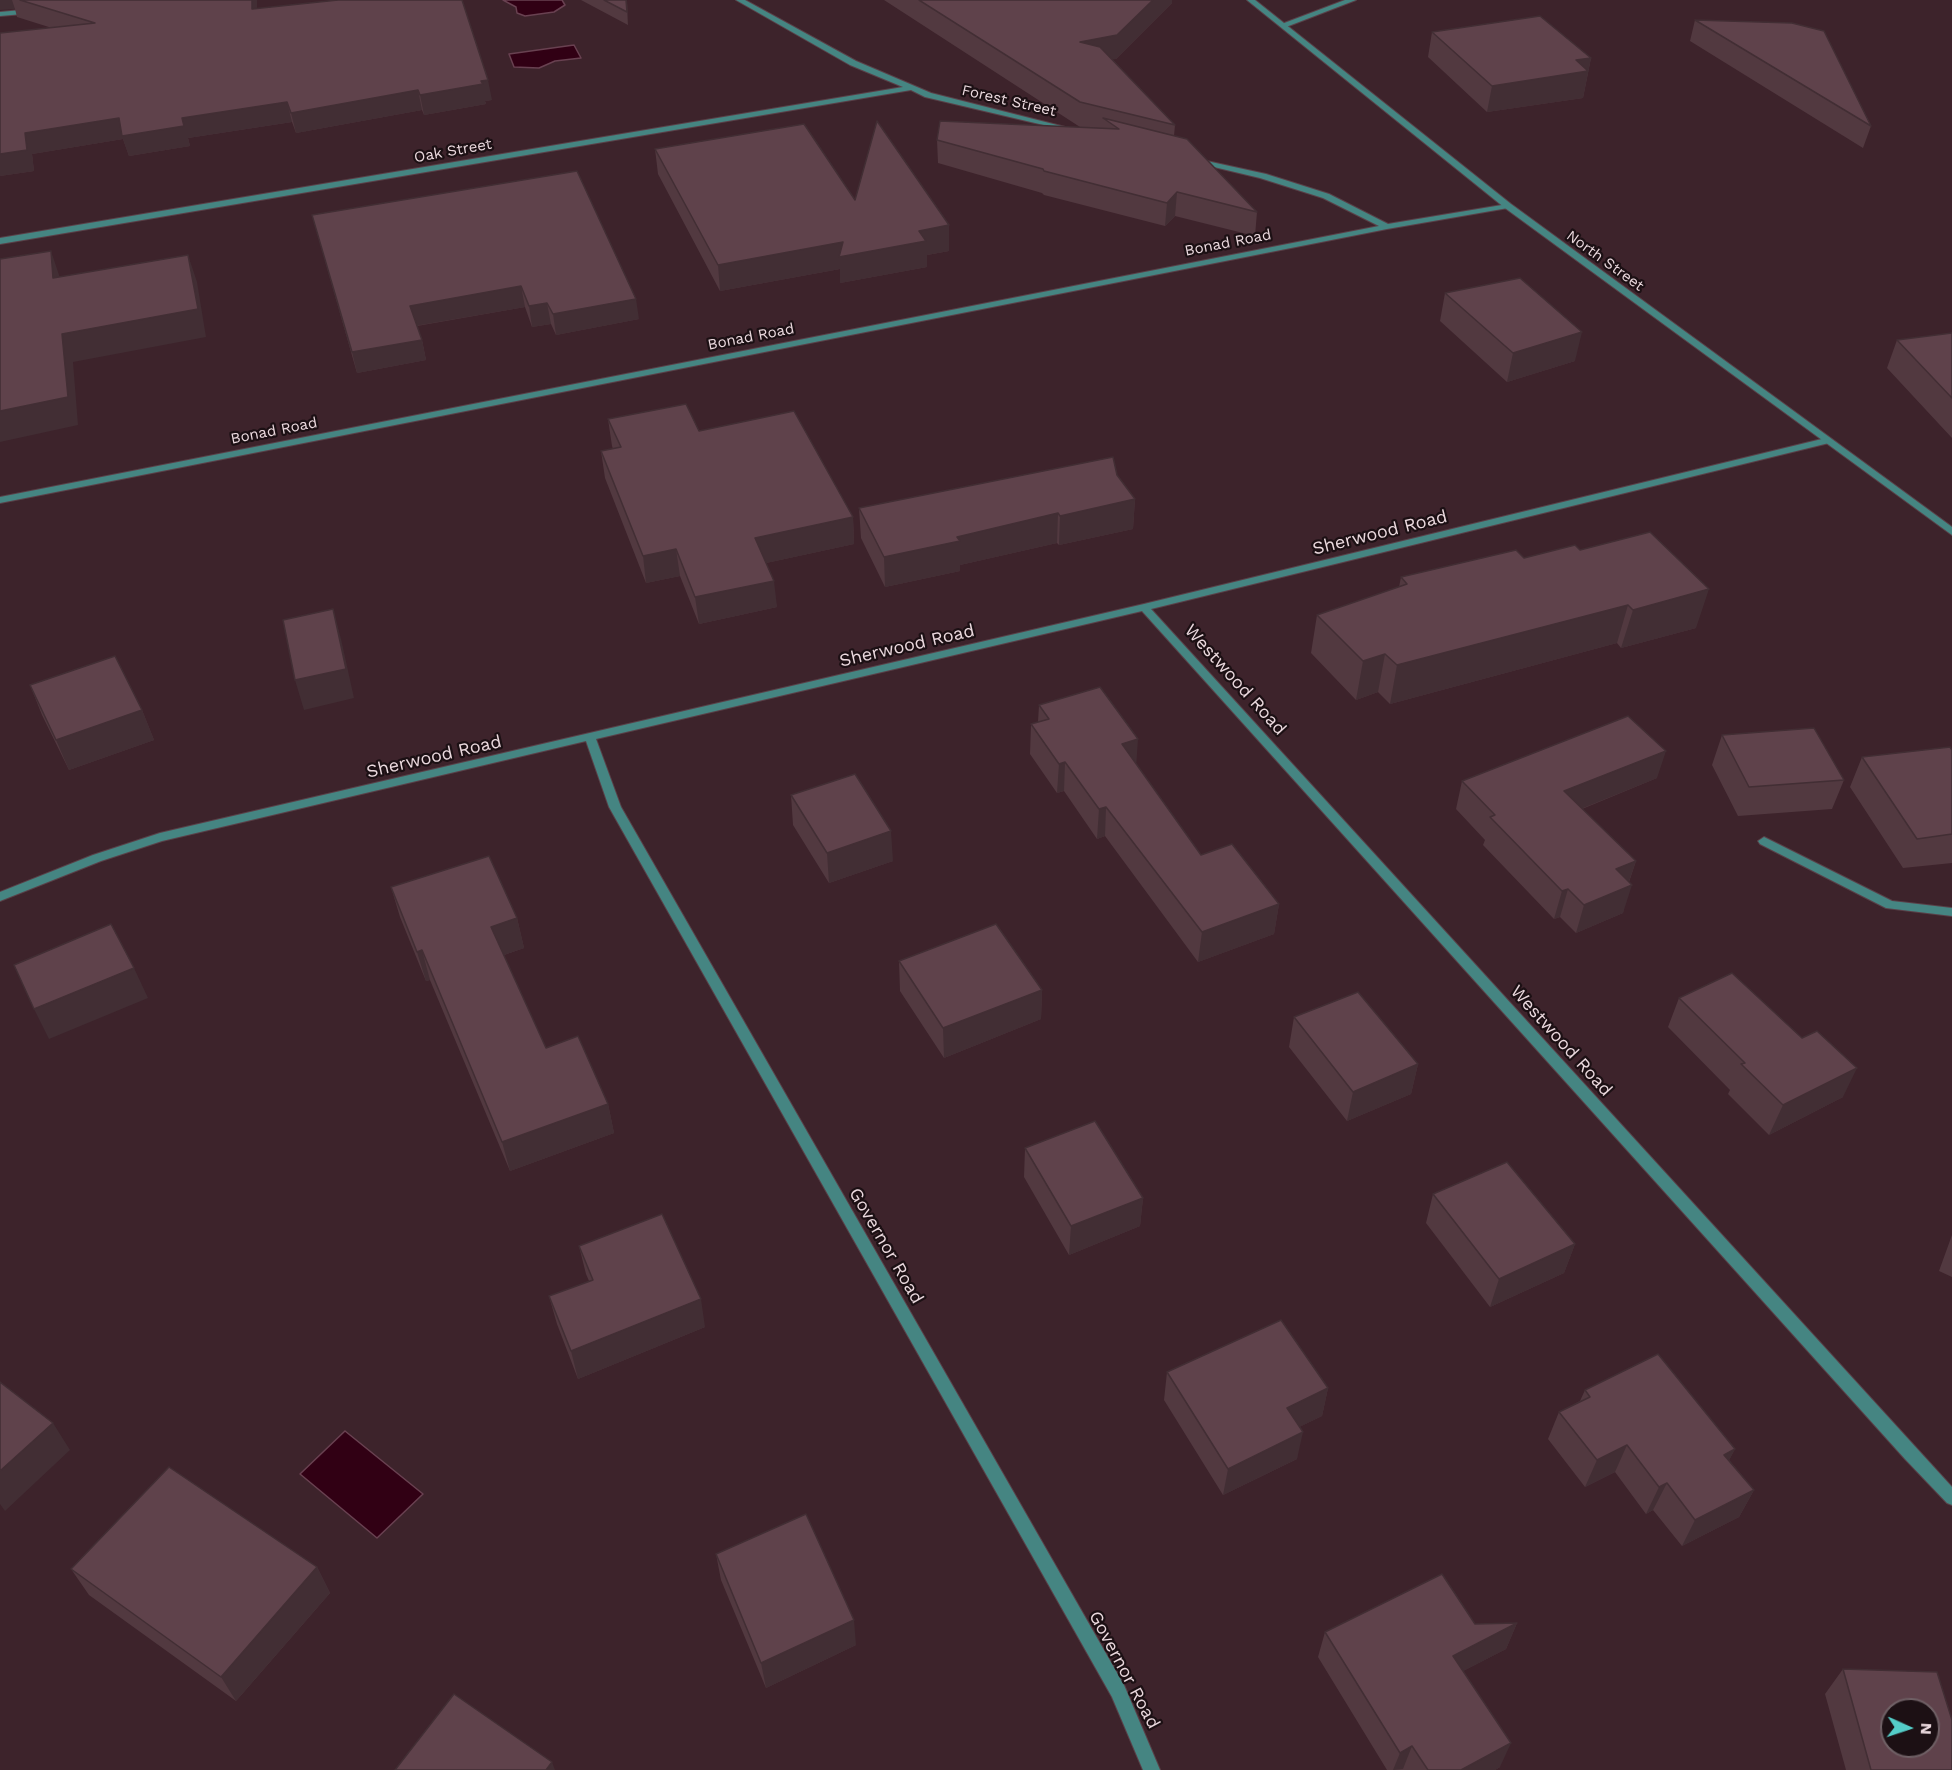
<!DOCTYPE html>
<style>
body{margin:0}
#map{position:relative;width:1952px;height:1770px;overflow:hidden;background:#3d232b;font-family:"Work Sans",sans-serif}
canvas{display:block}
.north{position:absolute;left:1880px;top:1698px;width:60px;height:60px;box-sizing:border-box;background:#1c1014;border:2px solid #6f6065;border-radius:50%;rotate:93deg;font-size:16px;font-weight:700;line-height:24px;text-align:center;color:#ebd9de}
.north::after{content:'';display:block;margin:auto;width:21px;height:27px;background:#54cdc8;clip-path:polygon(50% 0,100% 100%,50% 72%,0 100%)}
</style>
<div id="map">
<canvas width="1952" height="1770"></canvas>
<div class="north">N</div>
</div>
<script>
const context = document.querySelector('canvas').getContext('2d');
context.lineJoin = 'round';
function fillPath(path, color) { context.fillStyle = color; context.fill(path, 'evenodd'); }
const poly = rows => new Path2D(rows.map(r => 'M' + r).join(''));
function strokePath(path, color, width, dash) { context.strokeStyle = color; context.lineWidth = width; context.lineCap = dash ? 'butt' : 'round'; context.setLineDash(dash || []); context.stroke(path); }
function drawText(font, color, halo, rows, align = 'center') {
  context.font = font + ' "Work Sans",sans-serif'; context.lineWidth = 4.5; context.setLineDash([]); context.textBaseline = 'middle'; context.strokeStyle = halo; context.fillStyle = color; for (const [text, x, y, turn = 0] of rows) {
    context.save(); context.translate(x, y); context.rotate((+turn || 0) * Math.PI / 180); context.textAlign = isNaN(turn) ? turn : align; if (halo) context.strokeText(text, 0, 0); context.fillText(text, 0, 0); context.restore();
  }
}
const water = poly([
 [503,0,562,0,565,5,554,12,525,16,517,13,516,7,503,0],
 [574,45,581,58,555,61,539,68,514,67,509,54,574,45],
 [345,1431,423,1494,377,1538,300,1474,345,1431]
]);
fillPath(water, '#310014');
strokePath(water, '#694151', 1.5);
const service = poly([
 [1764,837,1892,901,1952,908,1952,916,1886,908,1760,844,1758,841,1764,837]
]);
const minor = poly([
 [736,0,745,0,856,61,931,93,1073,129,1069,131,925,97,911,90,0,244,0,238,903,87,850,65,736,0],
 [1345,0,1356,0,1286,27,1279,25,1345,0],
 [32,9,35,9,35,13,0,16,0,12,32,9],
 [1193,158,1266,174,1329,194,1388,224,1508,204,1512,206,1508,208,1387,229,0,503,0,497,1379,226,1323,198,1260,178,1193,162,1193,158],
 [1826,438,1829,439,1829,443,1151,609,1952,1487,1952,1505,1947,1503,1905,1459,1142,611,596,739,621,807,1124,1685,1160,1770,1143,1770,1112,1697,609,807,586,741,162,841,101,861,0,901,0,892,93,855,160,833,1144,604,1826,438]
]);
const tertiary = poly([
 [1247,0,1255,0,1511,204,1952,527,1952,535,1505,208,1247,0]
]);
strokePath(service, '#594048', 2);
strokePath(minor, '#594048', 2);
strokePath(tertiary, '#594048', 2);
fillPath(service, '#458582');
fillPath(minor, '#458582');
fillPath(tertiary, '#458582');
fillPath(poly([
 [0,0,257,0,257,8,492,100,485,101,486,104,424,115,422,110,296,133,292,122,188,138,190,146,129,156,123,139,32,154,34,171,0,176,0,33,52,28,17,17,15,9],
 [581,0,627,0,628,25],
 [884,0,1172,0,1172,3,1116,59,1112,59,1175,125,1174,136,1257,212,1255,236,1175,216,1165,226,1044,195,1042,193,938,163,937,140,1080,127],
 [1695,20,1871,126,1863,148,1690,41],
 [1432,32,1591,58,1583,98,1487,112,1428,57],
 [655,149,949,225,949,251,927,255,927,267,840,283,840,269,720,291,658,174],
 [312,215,639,319,556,335,551,324,532,327,525,307,417,326,422,340,426,360,357,373],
 [1445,293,1575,361,1507,382,1440,321],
 [1952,333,1952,438,1887,368,1897,340],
 [608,419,699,431,853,517,854,544,766,563,777,607,699,624,680,576,646,583,605,478,601,451,613,449,612,446],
 [1117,475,1135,499,1133,529,1059,545,1057,543,960,565,960,571,885,587,861,538,859,508],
 [1580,550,1696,628,1621,648,1617,643,1390,704,1378,692,1356,700,1311,653,1317,615,1399,587,1401,577],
 [30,685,142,710,154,740,69,770,42,715],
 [1039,705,1136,765,1201,855,1279,904,1274,934,1198,962,1105,836,1097,839,1064,791,1057,793,1030,754,1031,724,1038,722],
 [1722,735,1844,780,1832,809,1738,816,1712,765],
 [1952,750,1952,863,1903,868,1850,787,1862,757],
 [1657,778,1582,809,1636,861,1629,882,1623,913,1576,933,1560,917,1554,919,1483,845,1485,840,1456,809,1462,781],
 [791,795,893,861,829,883,793,825],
 [391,887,517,918,524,948,504,955,546,1048,608,1104,614,1133,510,1171,430,980,426,981,400,917],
 [899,961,1042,990,1041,1019,944,1058,900,991],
 [1679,998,1843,1097,1769,1135,1728,1094,1730,1090,1668,1027],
 [1294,1017,1418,1064,1411,1094,1347,1121,1289,1047],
 [1025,1148,1143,1198,1140,1226,1069,1255,1024,1177],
 [1433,1194,1575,1244,1564,1273,1490,1307,1426,1223],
 [1952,1235,1952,1277,1939,1271],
 [579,1246,705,1327,578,1379,557,1324,549,1296,589,1281,586,1274],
 [1167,1372,1328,1388,1322,1416,1299,1427,1297,1459,1223,1495,1164,1400],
 [1585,1390,1735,1449,1729,1460,1754,1490,1739,1517,1682,1546,1653,1510,1646,1514,1615,1472,1585,1487,1548,1439,1559,1412,1580,1401],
 [716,1554,856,1645,766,1688,721,1580],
 [317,1567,330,1593,236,1701,89,1595,71,1569],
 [1517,1623,1506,1649,1463,1671,1500,1767,1495,1770,1387,1770,1318,1657,1325,1632,1475,1624],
 [1843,1669,1952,1770,1846,1770,1825,1694]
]), '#523940');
fillPath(poly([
 [0,0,12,0,15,9,0,10],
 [252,0,257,0,257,28,252,9],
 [626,0,627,0,628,25,627,12],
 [1153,0,1172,0,1172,3,1116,59,1079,66,1080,42],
 [1591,58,1583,98,1487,112,1492,86,1576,60],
 [488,80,492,100,485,101,486,104,424,115,420,95],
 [418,90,422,110,296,133,291,113],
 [287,102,292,122,188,138,190,146,129,156,123,139,32,154,34,171,0,176,0,154,25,133,119,118,182,118],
 [1177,192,1175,216,1165,226,1167,203],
 [949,225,949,251,927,255,927,267,840,283,840,269,720,291,718,265,843,242],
 [51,251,60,278,53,278],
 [188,255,197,282,206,337,73,362,78,425,0,442,0,411,62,334],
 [521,286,525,307,415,326,410,306],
 [636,299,639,319,556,335,553,314],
 [547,303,551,324,532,327,529,306],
 [1582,332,1575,361,1507,382,1513,353],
 [422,340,426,360,357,373,352,352],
 [1135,499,1133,529,1059,545,1060,516],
 [1058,513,1057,543,960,565,960,571,885,587,884,557,957,537],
 [853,517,854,544,757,565,755,538],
 [676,549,680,576,646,583,643,556],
 [774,581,777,607,699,624,695,597],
 [1709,589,1696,628,1621,648,1633,610],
 [1628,605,1617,643,1390,704,1397,665],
 [333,609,341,639,354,698,304,710,295,680],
 [1385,654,1378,692,1356,700,1363,661],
 [142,710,154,740,69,770,56,740],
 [1138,739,1136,769,1122,744],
 [1666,751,1657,778,1556,819,1564,791],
 [1065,762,1064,791,1057,793,1059,764],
 [1106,807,1105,836,1097,839,1099,809],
 [891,831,893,861,829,883,827,853],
 [1636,861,1627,887,1632,885,1623,913,1576,933,1584,905,1616,869],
 [1568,889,1560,917,1554,919,1562,891],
 [1279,904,1274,934,1198,962,1202,932],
 [517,918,524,948,498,957,491,927],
 [422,950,430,980,426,981,417,952],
 [134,968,148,998,49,1039,34,1009],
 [1042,990,1041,1019,944,1058,943,1028],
 [1418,1064,1411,1094,1347,1121,1353,1092],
 [1857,1068,1843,1097,1769,1135,1783,1105],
 [608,1104,614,1133,510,1171,502,1142],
 [1143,1198,1140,1226,1069,1255,1071,1226],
 [1575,1244,1564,1273,1490,1307,1499,1279],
 [701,1299,705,1327,578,1379,571,1351],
 [1328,1388,1322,1416,1281,1436,1287,1408],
 [53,1423,70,1450,5,1511,0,1504,0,1471],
 [1303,1432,1297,1459,1223,1495,1228,1469],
 [1627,1445,1615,1472,1585,1487,1597,1460],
 [1735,1449,1721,1476,1724,1455],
 [1667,1483,1653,1510,1646,1514,1659,1487],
 [1754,1490,1739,1517,1682,1546,1695,1520],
 [317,1567,330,1593,236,1701,221,1677],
 [854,1620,856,1645,766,1688,761,1663],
 [1517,1623,1506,1649,1444,1681,1453,1656],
 [1511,1743,1500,1767,1495,1770,1461,1770],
 [1412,1746,1403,1769,1393,1770,1400,1753],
 [552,1762,555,1770,546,1770]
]), '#422e34');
const building = poly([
 [20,0,252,0,252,9,338,0,462,0,488,80,481,81,483,84,420,95,418,90,291,113,287,102,182,118,184,126,122,136,119,118,25,133,27,150,0,154,0,33,95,23,20,0],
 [604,0,626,0,627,12,604,0],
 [919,0,1153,0,1117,35,1080,42,1100,47,1175,125,1080,102,919,0],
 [1540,16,1591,58,1576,60,1588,71,1492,86,1432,32,1540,16],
 [1695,20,1792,23,1824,31,1871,126,1695,20],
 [1103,118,1187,139,1257,212,1177,192,1167,203,1044,171,1043,169,937,140,940,121,1119,129,1103,118],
 [877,121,949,225,919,231,926,241,839,257,843,242,718,265,655,149,804,124,855,200,877,121],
 [577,171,636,299,553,314,547,303,529,306,521,286,410,306,422,340,352,352,312,215,577,171],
 [51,251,53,278,188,255,198,309,62,334,68,397,0,411,0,259,51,251],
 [1520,278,1582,332,1513,353,1445,293,1520,278],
 [1952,333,1952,398,1897,340,1952,333],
 [686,404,699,431,794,411,853,517,755,538,774,581,695,597,676,549,643,556,601,451,621,447,608,419,686,404],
 [1113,457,1117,475,1135,499,1060,516,1058,513,957,537,960,541,884,557,859,508,1113,457],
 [1650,532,1709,589,1633,610,1628,605,1397,665,1385,654,1363,661,1317,615,1407,584,1401,577,1516,550,1524,558,1575,545,1580,550,1650,532],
 [333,609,346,669,295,680,283,620,333,609],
 [115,656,142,710,56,740,30,685,115,656],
 [1100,687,1138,739,1122,744,1201,855,1232,844,1279,904,1202,932,1106,807,1099,809,1065,762,1059,764,1031,724,1049,719,1039,705,1100,687],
 [1628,716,1666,751,1564,791,1636,861,1616,869,1632,885,1584,905,1568,889,1562,891,1490,817,1495,815,1462,781,1628,716],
 [1814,728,1844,780,1749,787,1722,735,1814,728],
 [1950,747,1952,750,1952,834,1917,839,1862,757,1950,747],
 [855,774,891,831,827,853,791,795,855,774],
 [489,856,517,918,491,927,546,1048,578,1036,608,1104,502,1142,422,950,417,952,391,887,489,856],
 [111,924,134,968,34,1009,14,965,111,924],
 [996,924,1042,990,943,1028,899,961,996,924],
 [1732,973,1802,1038,1817,1031,1857,1068,1783,1105,1741,1064,1745,1063,1679,998,1732,973],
 [1358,992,1418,1064,1353,1092,1294,1017,1358,992],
 [1095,1121,1143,1198,1071,1226,1025,1148,1095,1121],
 [1507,1162,1575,1244,1499,1279,1433,1194,1507,1162],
 [662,1214,701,1299,571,1351,549,1296,593,1280,579,1246,662,1214],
 [1281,1320,1328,1388,1287,1408,1303,1432,1228,1469,1167,1372,1281,1320],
 [1658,1354,1735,1449,1724,1455,1754,1490,1695,1520,1667,1483,1659,1487,1627,1445,1597,1460,1559,1412,1590,1397,1585,1390,1658,1354],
 [0,1382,53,1423,0,1471,0,1382],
 [169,1467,317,1567,221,1677,71,1569,169,1467],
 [806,1514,854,1620,761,1663,716,1554,806,1514],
 [1442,1574,1475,1624,1517,1623,1453,1656,1511,1743,1461,1770,1428,1770,1412,1746,1400,1753,1325,1632,1442,1574],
 [1843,1669,1937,1672,1952,1720,1952,1770,1871,1770,1843,1669],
 [1892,1710,1928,1710,1928,1746,1892,1746,1892,1710],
 [454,1694,552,1762,546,1770,395,1770,454,1694]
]);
fillPath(building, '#5f424b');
strokePath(building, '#422e34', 1.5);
drawText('15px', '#ebd9de', '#1c1014', [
 ["Forest Street",1009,101,13],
 ["Oak Street",453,151,-10],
 ["Bonad Road",1228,243,-11],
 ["North Street",1605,261,36],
 ["Bonad Road",751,337,-11],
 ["Bonad Road",274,431,-11]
]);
drawText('18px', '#ebd9de', '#1c1014', [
 ["Sherwood Road",1380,533,-14],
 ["Sherwood Road",907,646,-13],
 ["Westwood Road",1235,680,48],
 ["Sherwood Road",434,757,-13],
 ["Westwood Road",1561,1041,48],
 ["Governor Road",886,1246,60],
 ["Governor Road",1124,1670,62]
]);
</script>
